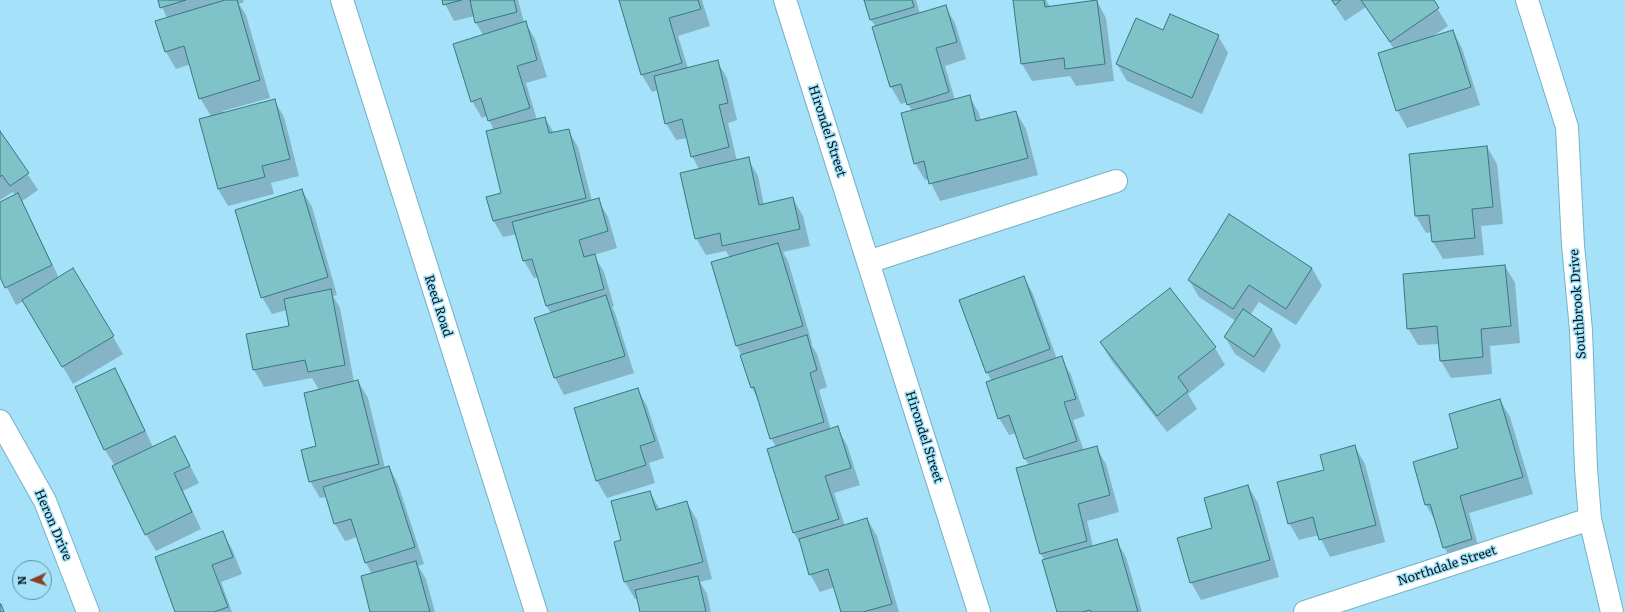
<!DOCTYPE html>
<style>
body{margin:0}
#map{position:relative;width:1625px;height:612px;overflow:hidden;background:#a5e1f8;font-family:Literata,serif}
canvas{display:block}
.north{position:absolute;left:12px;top:560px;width:40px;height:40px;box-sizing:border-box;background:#a5e1f8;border:1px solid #6491a2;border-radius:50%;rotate:267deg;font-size:11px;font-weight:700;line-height:16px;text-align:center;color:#021921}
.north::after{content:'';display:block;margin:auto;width:14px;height:18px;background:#894120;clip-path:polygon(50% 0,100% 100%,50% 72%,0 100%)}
</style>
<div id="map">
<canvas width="1625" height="612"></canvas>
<div class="north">N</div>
</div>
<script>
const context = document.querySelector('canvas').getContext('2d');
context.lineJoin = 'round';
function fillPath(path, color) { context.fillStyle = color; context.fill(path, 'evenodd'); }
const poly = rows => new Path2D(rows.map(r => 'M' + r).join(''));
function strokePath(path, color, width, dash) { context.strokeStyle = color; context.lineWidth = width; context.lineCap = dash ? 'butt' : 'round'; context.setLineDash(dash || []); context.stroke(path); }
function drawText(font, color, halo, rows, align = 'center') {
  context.font = font + ' Literata,serif'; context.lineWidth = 3; context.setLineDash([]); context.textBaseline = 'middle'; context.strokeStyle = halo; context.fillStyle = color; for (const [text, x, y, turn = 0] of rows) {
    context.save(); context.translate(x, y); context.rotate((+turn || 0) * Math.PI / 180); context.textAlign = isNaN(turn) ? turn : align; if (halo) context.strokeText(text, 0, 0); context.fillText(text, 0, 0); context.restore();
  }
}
fillPath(poly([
 [159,0,243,0,244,2,239,4,246,15,270,98,223,111,224,113,274,100,284,117,299,176,271,183,274,194,228,206,218,189,200,119,211,116,200,98,191,64,176,69,166,52,157,21,167,18],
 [443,0,518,0,524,22,525,22,535,39,547,77,526,83,537,120,545,118,554,133,568,130,578,147,592,201,598,200,608,217,617,248,594,255,604,272,614,306,612,307,615,313,634,373,564,395,555,378,536,318,551,314,546,305,538,277,534,278,524,261,517,234,503,237,493,220,502,194,494,130,487,116,482,118,472,101,483,35,476,23,475,16,454,21],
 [620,0,702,0,710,26,678,36,688,68,717,61,727,78,737,120,728,123,737,161,748,159,758,176,764,205,793,199,803,216,810,246,783,252,788,261,812,343,811,344,817,354,827,387,819,390,831,430,837,428,847,445,860,485,834,493,845,526,867,519,877,536,899,612,842,612,835,587,820,592,810,574,801,545,794,533,768,450,776,447,771,438,759,401,752,388,742,356,737,346,712,263,730,258,726,251,706,255,696,238,699,169,692,156,687,138,676,140,666,123,658,90,652,92,642,75],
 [865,0,916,0,920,14,945,6,955,23,966,59,945,66,955,100,969,96,979,113,981,121,1016,112,1026,129,1038,175,940,201,929,179,925,180,915,163,912,111,907,102,901,104,891,87,876,27,871,20],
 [1014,0,1046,0,1050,7,1097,1,1106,18,1114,81,1076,86,1070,76,1032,81,1022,64],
 [1331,0,1432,0,1448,26,1433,36,1453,31,1462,48,1480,105,1407,128,1397,110,1394,49,1366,7,1345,21],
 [1164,32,1218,36,1228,53,1202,114,1127,81,1117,64],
 [0,132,38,190,22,201,59,278,113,337,123,354,73,384,24,301,16,305,0,274,0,203,16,196,13,192,0,200],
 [1487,147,1497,164,1503,224,1481,226,1484,255,1443,259,1433,242,1432,232,1426,233,1416,216],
 [302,190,312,207,337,295,333,296,340,308,354,382,358,381,368,398,385,468,389,467,398,484,424,564,418,566,426,579,435,612,371,612,372,574,366,563,357,537,345,541,335,524,327,497,320,498,310,481,318,447,319,390,312,378,264,387,254,370,247,335,290,326,287,310,272,314,262,297],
 [1505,266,1515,283,1520,343,1490,346,1492,374,1451,378,1441,361,1440,344,1418,345,1408,328],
 [1312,268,1322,286,1296,325,1259,302,1250,315,1272,329,1281,346,1264,373,1235,354,1225,337,1236,321,1199,297,1189,280],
 [1024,277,1033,294,1057,359,1061,358,1071,375,1085,416,1073,420,1084,451,1096,447,1106,464,1119,512,1087,521,1093,546,1116,540,1126,557,1142,612,1058,612,1045,561,1041,554,1029,465,1025,459,1016,433,1009,435,999,418,992,381,987,373],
 [1170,289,1215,348,1225,365,1188,394,1197,409,1167,432,1111,360,1101,343],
 [115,370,125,387,153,447,175,437,199,483,183,491,201,529,156,551,146,534,115,466,105,450],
 [637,389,647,406,664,458,649,463,655,483,607,498,597,481,575,409],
 [1500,400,1510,417,1533,494,1469,513,1481,556,1454,564,1444,547,1436,522,1426,505,1414,463,1460,449],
 [1355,447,1365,464,1385,542,1330,557,1319,535,1299,540,1289,523,1325,470],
 [1248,486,1258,503,1279,577,1201,600,1191,582,1213,528],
 [650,492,660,510,687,503,697,520,712,579,700,582,707,594,711,612,641,612,638,598,635,599,625,582,615,542,622,541],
 [222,532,232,549,242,574,221,582,232,612,176,612]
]), '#0003');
const building = poly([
 [158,0,186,0,160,8,158,0],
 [225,0,237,0,260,80,199,99,184,46,165,52,155,21,225,0],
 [442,0,462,0,443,5,442,0],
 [470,0,514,0,517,12,475,23,470,0],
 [619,0,698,0,701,9,669,18,682,63,641,75,619,0],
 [864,0,912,0,914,7,870,20,864,0],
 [1013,0,1044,0,1045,7,1097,0,1105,64,1065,69,1064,58,1021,64,1013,0],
 [1332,0,1341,0,1335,5,1332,0],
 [1361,0,1434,0,1439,8,1390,42,1361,0],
 [946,5,957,42,936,48,949,92,907,105,901,84,890,87,872,27,946,5],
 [1170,14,1219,35,1192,98,1116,64,1136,18,1163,30,1170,14],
 [526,21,537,60,517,66,530,108,488,121,481,98,471,102,453,44,526,21],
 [1453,30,1471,87,1396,111,1378,53,1453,30],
 [718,60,728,103,719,105,729,147,691,157,682,119,665,124,654,76,718,60],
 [970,95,976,121,1016,111,1028,158,929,184,924,161,914,164,901,113,970,95],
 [275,99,290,159,262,166,265,177,218,189,199,119,275,99],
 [545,117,549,133,569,129,586,198,493,221,486,197,501,193,486,131,545,117],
 [0,131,29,173,10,186,2,175,0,177,0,131],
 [1487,146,1493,207,1472,209,1475,238,1432,242,1429,215,1415,216,1409,154,1487,146],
 [749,157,759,205,793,197,800,229,722,246,720,233,695,239,680,173,749,157],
 [302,189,328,277,261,298,235,210,302,189],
 [18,193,52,265,5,288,0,277,0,202,18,193],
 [599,198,608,231,579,240,584,257,595,254,604,289,546,306,532,259,523,261,512,222,599,198],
 [1229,214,1312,268,1286,309,1249,285,1233,309,1188,280,1229,214],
 [778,243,803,326,736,346,711,262,778,243],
 [1505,265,1511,326,1481,329,1483,357,1440,361,1437,326,1407,329,1403,274,1505,265],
 [73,268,114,336,62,367,22,300,73,268],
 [1024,276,1050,349,986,373,959,300,1024,276],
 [1170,288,1216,347,1178,377,1188,391,1157,416,1100,342,1170,288],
 [331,289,345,365,308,372,305,360,253,370,246,334,289,326,284,299,331,289],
 [606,295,625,356,554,378,534,318,606,295],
 [1243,309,1272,329,1254,357,1224,337,1243,309],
 [807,335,817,370,810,373,824,422,770,439,754,387,751,388,740,355,807,335],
 [1062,356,1076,399,1064,402,1077,441,1024,459,1009,415,998,419,986,382,1062,356],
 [115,368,145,431,104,450,75,387,115,368],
 [358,380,379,464,309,482,301,450,316,446,304,393,358,380],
 [638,388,655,441,640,446,646,465,596,481,574,408,638,388],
 [1500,399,1523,477,1460,496,1472,539,1443,548,1430,504,1425,505,1413,462,1458,448,1449,414,1500,399],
 [838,426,851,468,825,476,839,519,793,533,767,449,838,426],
 [175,436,190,466,174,473,192,512,145,535,112,466,175,436],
 [1355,445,1376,525,1319,540,1313,517,1288,524,1277,482,1324,470,1320,455,1355,445],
 [1097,446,1110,495,1078,504,1087,541,1040,554,1016,468,1097,446],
 [389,466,415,547,365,563,351,519,334,524,323,487,389,466],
 [1248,485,1270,560,1190,583,1177,538,1212,528,1204,498,1248,485],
 [650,491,656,510,687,501,703,562,624,582,614,542,621,540,611,501,650,491],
 [867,518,892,604,863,612,841,612,828,569,809,575,799,539,867,518],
 [223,531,233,557,212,565,228,607,214,612,175,612,155,557,223,531],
 [1117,539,1138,612,1091,612,1090,610,1082,612,1057,612,1042,560,1117,539],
 [416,561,430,612,370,612,361,576,416,561],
 [698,576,706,612,640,612,635,590,698,576],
 [0,604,1,604,4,612,0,612,0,604]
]);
fillPath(building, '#7fc2c8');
strokePath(building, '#35797f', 1);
const minor = poly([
 [342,0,536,612],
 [785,0,979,612],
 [1527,0,1567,127,1573,245,1581,330,1586,469,1590,519,1612,612],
 [868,262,1116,181],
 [0,421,45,501,88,612],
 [1305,612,1590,519]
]);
strokePath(minor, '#76b1c6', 24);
strokePath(minor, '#fff', 22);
drawText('13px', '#021921', '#a5e1f8', [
 ["Hirondel Street",827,131,72],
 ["Southbrook Drive",1578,304,-94],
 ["Reed Road",438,306,72],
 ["Hirondel Street",924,437,72],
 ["Heron Drive",53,525,67],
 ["Northdale Street",1447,566,-18]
]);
</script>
